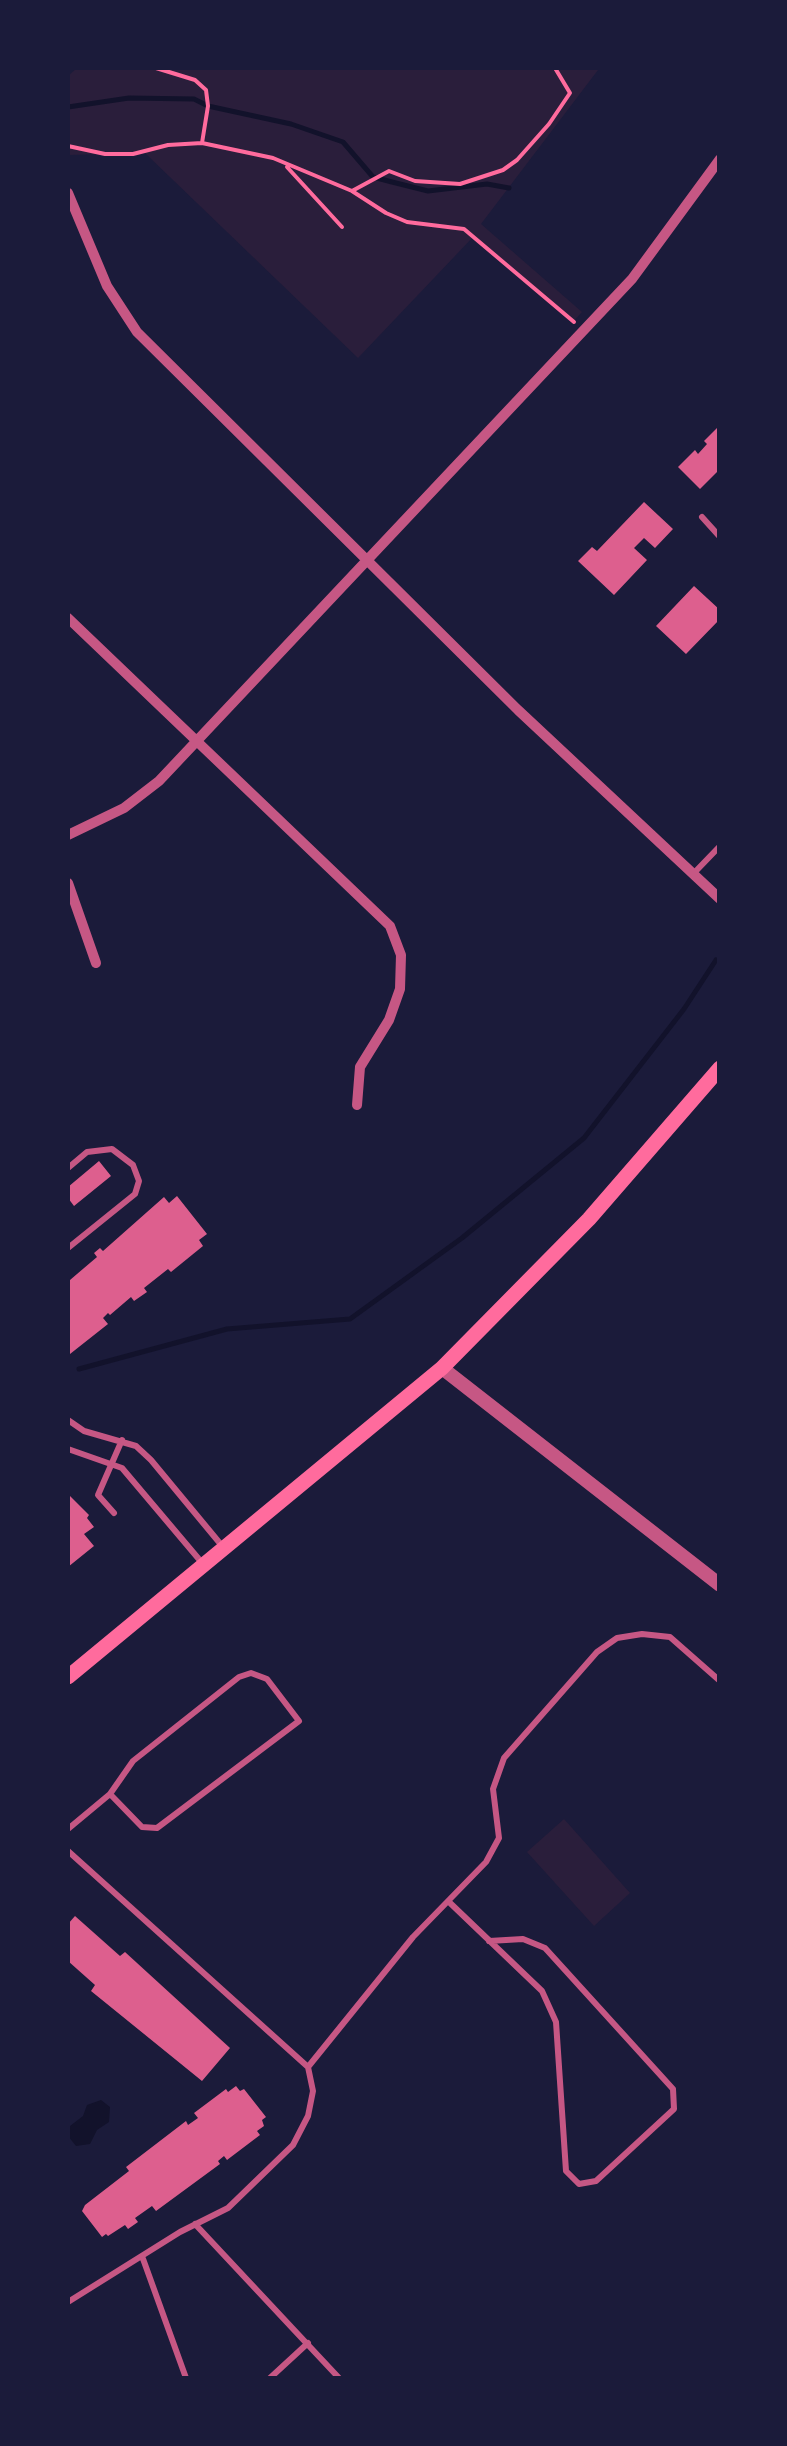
<!DOCTYPE html>
<style>
body{margin:0}
#map{position:relative;width:787px;height:2446px;overflow:hidden;background:#1b1b3a;font-family:Signika,sans-serif}
canvas{display:block}
.frame{position:absolute;inset:0;border:70px solid #1b1b3a;pointer-events:none}
</style>
<div id="map">
<canvas width="787" height="2446"></canvas>
<div class="frame"></div>
</div>
<script>
const context = document.querySelector('canvas').getContext('2d');
context.lineJoin = 'round';
function fillPath(path, color) { context.fillStyle = color; context.fill(path, 'evenodd'); }
const poly = rows => new Path2D(rows.map(r => 'M' + r).join(''));
function strokePath(path, color, width, dash) { context.strokeStyle = color; context.lineWidth = width; context.lineCap = dash ? 'butt' : 'round'; context.setLineDash(dash || []); context.stroke(path); }
fillPath(poly([
 [77,68,596,68,598,70,481,224,582,312,572,323,474,236,358,358,145,153,68,155,68,76],
 [564,1819,630,1893,594,1926,527,1852]
]), '#2a1e3b');
fillPath(poly([
 [101,2100,110,2107,109,2122,97,2130,90,2144,76,2146,68,2136,70,2126,83,2116,87,2105]
]), '#12122b');
strokePath(poly([
 [68,107,129,98,194,99,208,106,291,124,343,142,373,177,392,182,428,191,487,184,509,188],
 [79,1369,227,1329,350,1319,462,1238,584,1138,684,1009,716,960]
]), '#12122b', 5);
fillPath(poly([
 [720,425,720,469,700,489,678,467,695,450,698,454,707,444,704,441],
 [644,502,673,529,655,548,644,538,634,548,647,560,614,595,578,561,592,547,597,551],
 [694,586,720,610,720,619,686,654,656,626],
 [99,1161,111,1176,74,1206,68,1198,68,1187],
 [177,1196,207,1234,199,1240,203,1246,171,1272,168,1269,144,1288,147,1292,134,1301,131,1297,110,1315,108,1313,103,1318,108,1324,70,1354,68,1276,70,1280,77,1274,97,1257,94,1253,100,1248,103,1251,164,1197,169,1203],
 [70,1496,89,1515,87,1518,94,1527,84,1534,94,1546,68,1567,68,1498],
 [75,1916,120,1956,125,1952,230,2048,202,2081,91,1991,95,1985,68,1961,68,1924],
 [236,2086,240,2091,244,2089,266,2117,262,2120,264,2126,257,2131,260,2135,227,2160,224,2156,218,2161,220,2164,156,2211,152,2206,135,2218,138,2222,128,2229,125,2225,108,2236,106,2234,102,2237,82,2211,85,2205,129,2171,126,2167,186,2121,188,2125,198,2118,194,2113,226,2089,228,2092]
]), '#dd5f8e');
strokePath(poly([
 [156,68,195,80,206,90,208,106,202,143],
 [68,146,105,154,133,154,168,145,202,143,273,158,352,191,386,213,407,222,464,229,574,322],
 [287,167,342,227],
 [352,191,389,171,415,181,460,184,503,170,517,160,549,124,570,93,555,68]
]), '#ff6b9d', 4);
strokePath(poly([
 [702,517,720,537],
 [694,873,720,846],
 [68,1168,87,1152,112,1149,133,1165,139,1181,135,1194,68,1248],
 [68,1420,84,1431,136,1446,151,1460,223,1547],
 [68,1449,122,1468,203,1564],
 [114,1513,98,1495,122,1440],
 [68,1829,110,1794,133,1761,239,1677,251,1673,267,1679,299,1721,157,1828,142,1827,110,1794],
 [68,1851,308,2067],
 [448,1901,542,1991,556,2022,566,2171,579,2184,596,2181,674,2109,673,2089,545,1948,523,1939,489,1941],
 [195,2224,339,2378],
 [142,2256,186,2378],
 [68,2302,180,2232,228,2208,293,2145,308,2116,313,2091,308,2067,413,1937,486,1862,499,1838,493,1789,504,1758,597,1652,617,1638,642,1634,670,1637,720,1681],
 [270,2378,308,2343]
]), '#c65784', 6);
strokePath(poly([
 [68,193,107,286,137,332,518,710,720,899],
 [68,618,390,926,401,955,400,989,389,1020,360,1067,357,1105],
 [68,835,124,808,159,781,632,279,720,159],
 [68,883,96,963]
]), '#c65784', 10);
strokePath(poly([
 [442,1368,720,1585]
]), '#c65784', 14);
strokePath(poly([
 [68,1677,442,1368,589,1219,720,1068]
]), '#ff6b9d', 15);
</script>
